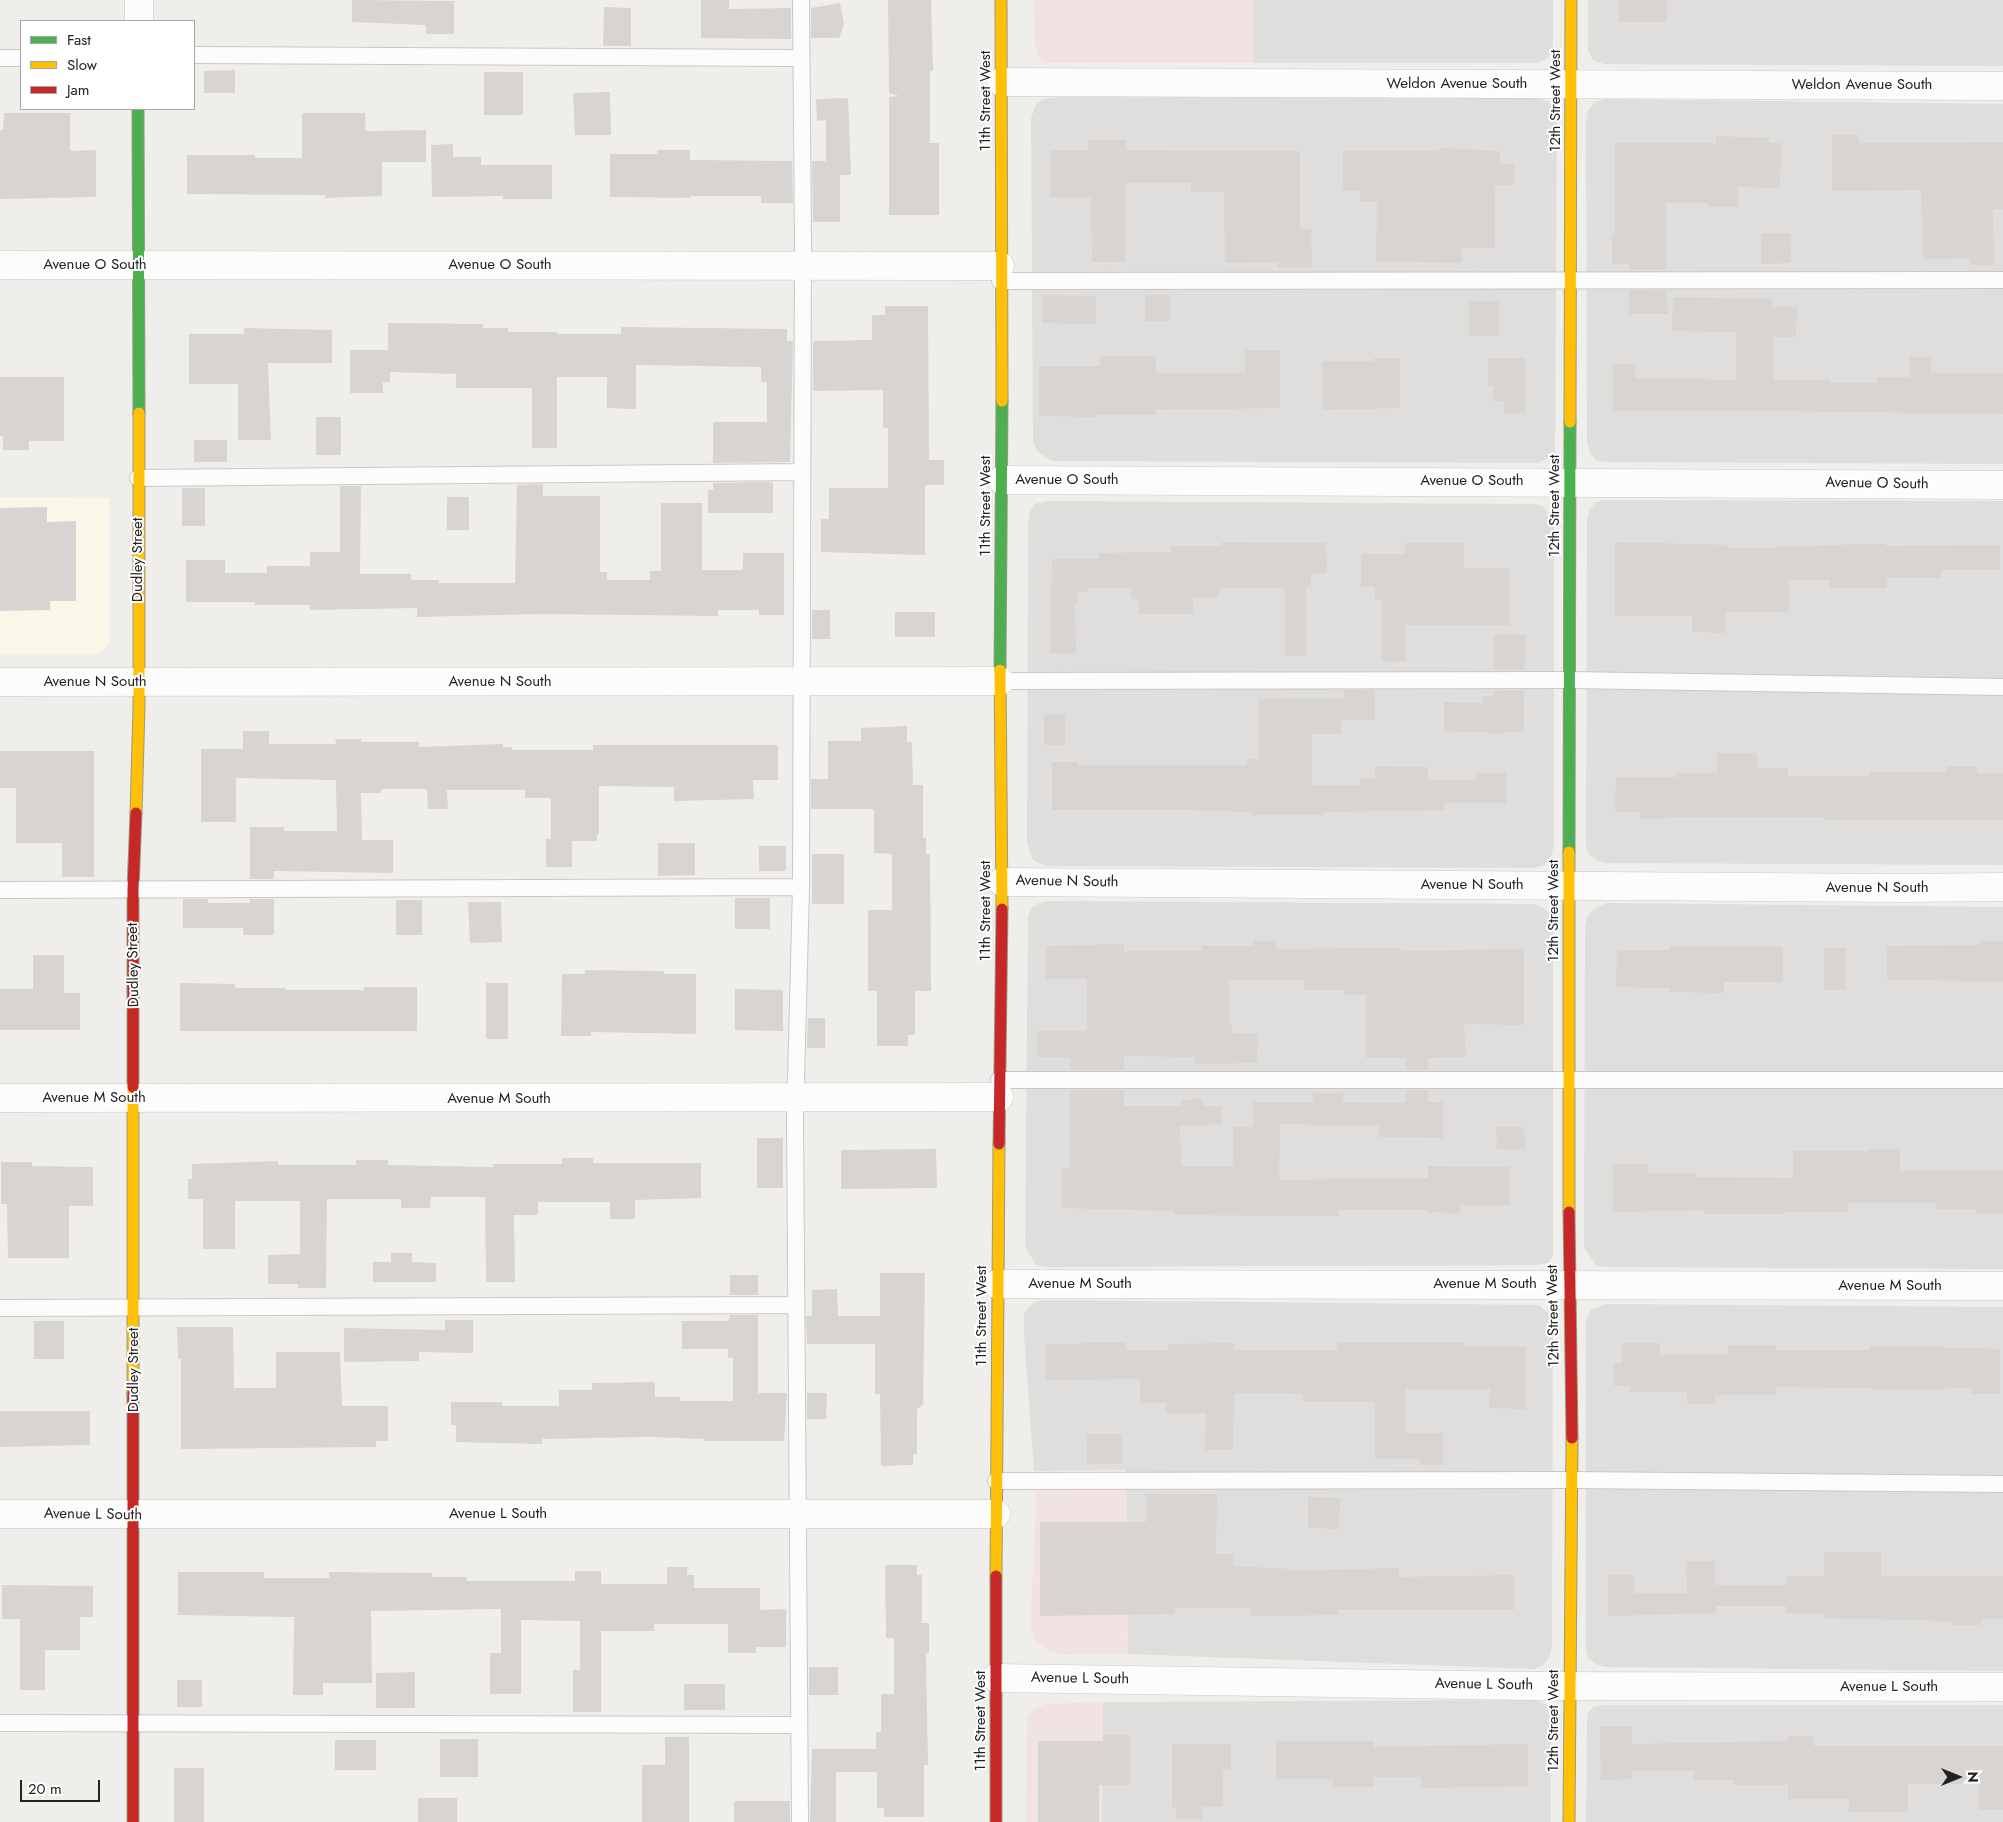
<!DOCTYPE html>
<style>
body{margin:0}
#map{position:relative;width:2003px;height:1822px;overflow:hidden;background:#f0eeeb;font-family:Jost,sans-serif}
canvas{display:block}
.legend{position:absolute;left:20px;top:20px;width:175px;height:90px;box-sizing:border-box;background:#fff;border:1px solid #a7a7a7;margin:0;padding:6px 9px;list-style:none;font-size:15px;color:#222}
.legend li{display:flex;align-items:center;gap:10px;height:25px}
.legend b{width:25px;border:1px solid #a7a7a7}
.north{position:absolute;left:1933px;top:1752px;width:50px;height:50px;-webkit-text-stroke:4px #fff;paint-order:stroke;rotate:90deg;font-size:14px;font-weight:700;line-height:20px;text-align:center;color:#222}
.north::after{content:'';display:block;margin:auto;width:18px;height:22px;background:#222;clip-path:polygon(50% 0,100% 100%,50% 72%,0 100%)}
.scale{position:absolute;left:20px;top:1780px;width:80px;height:22px;box-sizing:border-box;border:2px solid #222;border-top:0;padding-left:6px;font-size:15px;line-height:18px;white-space:nowrap;color:#222;-webkit-text-stroke:4px #fff;paint-order:stroke}
</style>
<div id="map">
<canvas width="2003" height="1822"></canvas>
<ul class="legend">
<li><b style="height:6px;background:#4caf50"></b>Fast</li>
<li><b style="height:6px;background:#ffc107"></b>Slow</li>
<li><b style="height:6px;background:#c62828"></b>Jam</li>
</ul>
<div class="north">N</div>
<div class="scale">20 m</div>
</div>
<script>
const context = document.querySelector('canvas').getContext('2d');
context.lineJoin = 'round';
function fillPath(path, color) { context.fillStyle = color; context.fill(path, 'evenodd'); }
const poly = rows => new Path2D(rows.map(r => 'M' + r).join(''));
function strokePath(path, color, width, dash) { context.strokeStyle = color; context.lineWidth = width; context.lineCap = dash ? 'butt' : 'round'; context.setLineDash(dash || []); context.stroke(path); }
function drawText(font, color, halo, rows, align = 'center') {
  context.font = font + ' Jost,sans-serif'; context.lineWidth = 4; context.setLineDash([]); context.textBaseline = 'middle'; context.strokeStyle = halo; context.fillStyle = color; for (const [text, x, y, turn = 0] of rows) {
    context.save(); context.translate(x, y); context.rotate((+turn || 0) * Math.PI / 180); context.textAlign = isNaN(turn) ? turn : align; if (halo) context.strokeText(text, 0, 0); context.fillText(text, 0, 0); context.restore();
  }
}
fillPath(poly([
 [1253,0,1553,0,1553,45,1551,53,1545,60,1536,63,1253,63],
 [1588,0,2003,0,2003,66,1604,64,1593,60,1588,51],
 [1058,97,1538,98,1549,102,1555,108,1557,120,1555,451,1549,458,1538,463,1062,461,1051,461,1039,453,1033,443,1031,119,1035,106,1043,99],
 [1606,99,2003,104,2003,464,1605,462,1596,460,1590,453,1587,442,1586,123,1588,110,1595,102],
 [1604,500,2003,501,2003,865,1604,863,1596,860,1588,853,1586,844,1587,520,1589,510,1596,502],
 [1047,501,1534,504,1542,506,1552,516,1554,526,1554,844,1551,857,1544,865,1533,868,1045,866,1033,860,1027,843,1028,525,1030,512,1035,504],
 [1049,901,1534,904,1544,908,1550,914,1553,923,1553,1256,1547,1263,1537,1265,1045,1267,1035,1264,1025,1246,1028,917,1031,908,1039,903],
 [1607,903,2003,907,2003,1269,1605,1267,1596,1265,1584,1247,1585,927,1587,916,1596,907],
 [1042,1300,1539,1305,1549,1314,1553,1322,1552,1648,1548,1659,1542,1666,1534,1669,1128,1654,1126,1470,1034,1471,1024,1335,1024,1313,1033,1303],
 [1605,1304,2003,1307,2003,1671,1605,1667,1596,1664,1588,1658,1586,1650,1586,1319,1591,1310],
 [1535,1700,1548,1705,1551,1715,1551,1822,1102,1822,1103,1702],
 [1603,1705,2003,1705,2003,1822,1586,1822,1587,1722,1588,1712,1593,1707]
]), '#dfdedc');
fillPath(poly([
 [1034,0,1253,0,1253,63,1045,63,1038,56,1035,46],
 [1037,1489,1126,1489,1128,1654,1060,1655,1050,1652,1036,1642,1030,1625],
 [1103,1702,1102,1822,1026,1822,1027,1720,1032,1711,1045,1704]
]), '#f1e3e1');
fillPath(poly([
 [0,497,109,498,109,642,100,654,0,654]
]), '#f8f7e8');
fillPath(poly([
 [352,0,454,1,454,34,426,34,426,25,352,22],
 [701,0,729,0,729,9,791,8,791,39,701,38],
 [888,0,931,0,933,71,930,71,930,143,939,143,939,215,889,215,889,97,899,96,889,93],
 [1619,0,1667,0,1667,22,1619,22],
 [840,3,844,24,839,38,811,38,811,8],
 [604,7,631,8,631,46,603,46],
 [235,70,235,93,204,93,204,71],
 [484,72,523,72,523,115,484,115],
 [610,92,611,135,575,135,573,93],
 [848,98,851,175,840,175,840,222,813,222,812,161,826,161,826,120,817,121,816,99],
 [4,113,70,113,70,151,96,150,96,197,0,199,0,130,3,130],
 [302,113,365,113,366,131,426,130,426,162,382,162,382,196,325,198,325,195,187,194,187,155,255,155,255,158,302,158],
 [1832,135,1859,135,1859,143,2003,142,2003,209,1993,209,1994,265,1970,265,1970,258,1923,259,1921,190,1832,191],
 [1716,136,1769,138,1769,143,1781,143,1780,188,1738,187,1738,207,1708,207,1708,203,1666,203,1666,270,1629,270,1629,264,1612,264,1612,234,1615,234,1615,143,1716,143],
 [1088,140,1126,140,1126,150,1300,151,1300,229,1311,229,1312,267,1278,267,1278,262,1225,263,1224,192,1191,192,1191,183,1126,183,1125,262,1092,262,1091,197,1050,197,1050,150,1088,150],
 [453,144,453,157,481,157,481,165,552,165,552,199,503,199,503,196,432,197,431,145],
 [1439,148,1500,151,1500,164,1514,164,1514,185,1495,185,1495,248,1462,248,1462,263,1376,261,1377,202,1360,202,1361,191,1343,191,1343,151,1439,151],
 [657,150,690,150,690,160,792,161,793,203,761,203,761,196,690,196,690,198,610,197,610,154,657,154],
 [1761,233,1790,233,1791,263,1761,264],
 [1629,290,1666,290,1668,314,1629,314],
 [1042,295,1096,296,1096,324,1042,323],
 [1145,295,1170,295,1170,321,1145,321],
 [1673,297,1772,299,1772,307,1797,307,1796,337,1774,337,1774,380,1830,380,1830,383,1877,383,1877,377,1910,377,1910,357,1931,357,1931,373,2003,373,2003,414,1782,411,1613,411,1613,364,1635,364,1635,378,1736,380,1736,332,1672,331],
 [1469,301,1499,301,1499,336,1469,336],
 [885,306,928,306,929,460,944,460,944,485,925,485,925,555,821,552,821,519,829,519,829,488,888,488,888,428,883,428,883,390,813,391,813,341,872,340,872,315,885,315],
 [388,323,483,324,483,328,508,328,508,332,557,332,557,334,621,334,621,327,787,329,787,341,793,341,790,462,713,463,713,422,767,422,767,382,761,382,761,367,636,365,636,409,607,408,607,377,557,377,557,448,532,448,532,388,456,388,456,374,390,372,390,382,383,382,383,393,350,393,350,350,388,350],
 [244,328,332,330,332,363,268,363,271,440,238,440,238,384,189,384,189,334,244,334],
 [1245,350,1280,350,1280,408,1156,410,1156,415,1095,415,1095,417,1039,416,1039,366,1100,366,1100,356,1156,356,1156,373,1245,373],
 [1374,358,1400,358,1400,408,1322,410,1322,361,1374,361],
 [1488,358,1525,358,1525,413,1504,413,1504,401,1493,401,1493,386,1488,386],
 [0,377,64,377,64,441,29,441,29,450,3,450,3,436,0,436],
 [316,417,341,417,341,455,316,455],
 [194,440,227,440,227,462,194,462],
 [773,482,773,513,708,513,708,490,713,490,713,483],
 [543,484,543,496,600,496,600,572,607,572,607,580,650,580,650,571,661,571,661,503,702,503,702,570,743,570,743,553,784,553,784,615,759,615,759,610,718,610,718,616,541,614,417,617,417,608,310,610,310,605,255,605,255,602,186,602,186,560,225,560,225,573,267,573,267,566,310,566,310,552,340,552,340,486,361,486,360,574,411,574,411,580,439,580,439,583,515,583,517,485],
 [182,488,205,488,205,526,182,526],
 [447,497,469,497,469,530,447,530],
 [47,507,47,522,76,521,76,601,50,601,50,610,0,611,0,508],
 [1222,542,1326,543,1327,573,1311,574,1311,587,1306,587,1306,656,1285,656,1285,588,1219,588,1219,597,1193,597,1193,614,1139,614,1138,599,1131,599,1131,588,1089,588,1089,592,1078,592,1078,603,1075,603,1076,653,1050,653,1052,559,1099,559,1099,553,1171,552,1171,546,1222,546],
 [1615,542,1727,545,1727,548,1764,548,1859,544,1886,544,1886,546,2000,545,2000,570,1941,570,1941,578,1886,578,1887,588,1830,588,1830,580,1789,580,1789,612,1726,612,1725,633,1692,632,1692,616,1615,616],
 [1405,543,1464,543,1464,568,1510,568,1510,625,1405,625,1406,661,1382,661,1382,600,1375,600,1375,587,1361,587,1361,554,1405,554],
 [812,610,830,610,830,639,812,639],
 [895,612,935,612,935,637,895,637],
 [1494,635,1526,635,1524,670,1494,670],
 [1344,690,1375,690,1375,720,1341,720,1341,734,1312,734,1312,785,1360,785,1360,779,1375,779,1375,766,1428,767,1428,780,1475,780,1475,773,1506,773,1506,803,1444,803,1444,810,1323,812,1323,815,1251,815,1251,812,1191,810,1052,810,1052,762,1078,762,1078,765,1247,765,1247,759,1259,759,1259,699,1344,699],
 [1494,690,1524,690,1524,731,1499,733,1444,731,1444,702,1483,703,1483,696,1494,696],
 [1044,715,1065,715,1065,745,1044,745],
 [907,726,907,742,912,742,913,785,923,785,923,838,926,838,926,854,930,854,931,991,915,991,915,1035,908,1035,908,1046,877,1046,877,991,868,991,868,910,892,910,892,854,874,853,874,809,811,809,811,779,828,779,828,741,861,741,861,728],
 [243,731,269,731,269,744,336,744,335,739,361,739,361,742,419,742,419,747,503,744,503,747,512,747,512,750,593,750,593,745,778,745,778,780,753,780,754,799,674,801,674,787,599,786,599,834,597,834,597,841,572,841,572,867,546,867,546,839,551,839,551,798,525,798,525,790,447,790,448,809,428,809,427,789,381,789,381,793,361,793,362,840,393,840,393,873,274,871,274,879,250,879,250,827,284,827,284,831,337,831,336,780,236,778,236,822,201,822,201,749,243,749],
 [0,751,94,751,94,877,62,877,62,843,16,843,16,788,0,788],
 [1717,753,1757,753,1757,768,1788,768,1788,776,1870,776,1870,772,1946,772,1946,766,1977,766,1977,773,2003,773,2003,820,1825,820,1825,817,1666,817,1666,819,1640,819,1640,812,1615,812,1616,777,1677,777,1677,773,1717,773],
 [658,843,695,843,695,875,658,876],
 [759,846,786,846,786,871,759,871],
 [812,854,844,854,844,904,812,904],
 [735,898,770,898,770,929,735,929],
 [183,899,208,899,208,903,250,903,250,899,274,899,274,935,243,935,243,928,183,928],
 [396,900,422,900,422,935,396,935],
 [468,902,501,902,502,942,470,943],
 [1254,941,1276,941,1276,949,1401,948,1401,951,1524,949,1524,1025,1464,1024,1466,1057,1428,1058,1428,1070,1406,1070,1406,1058,1366,1058,1366,995,1344,995,1344,990,1304,990,1304,980,1229,980,1229,1025,1232,1025,1232,1033,1258,1034,1257,1063,1194,1064,1194,1057,1124,1056,1124,1070,1070,1070,1070,1058,1037,1057,1037,1031,1085,1031,1087,1027,1087,979,1046,979,1046,946,1124,944,1124,951,1202,951,1202,946,1254,946],
 [1979,941,2003,941,2003,981,1887,980,1887,946,1979,945],
 [1670,947,1783,947,1783,982,1724,982,1724,993,1670,992,1670,988,1616,987,1617,950,1670,950],
 [1824,948,1846,948,1846,990,1824,990],
 [33,955,64,955,64,993,80,993,80,1030,0,1030,0,989,33,989],
 [585,970,664,971,664,974,696,974,696,1034,591,1032,591,1036,561,1036,562,974,585,974],
 [180,983,235,984,235,988,286,988,286,990,364,990,364,987,417,987,417,1031,180,1031],
 [486,983,508,983,508,1039,486,1039],
 [735,989,783,990,783,1031,735,1030],
 [808,1018,825,1018,825,1048,807,1048],
 [1070,1090,1124,1090,1124,1106,1182,1106,1182,1100,1203,1099,1203,1106,1222,1106,1222,1124,1180,1126,1181,1166,1233,1166,1233,1127,1253,1127,1253,1102,1313,1102,1313,1093,1343,1093,1343,1102,1406,1103,1406,1090,1428,1090,1428,1102,1443,1102,1443,1138,1379,1137,1379,1126,1280,1124,1279,1180,1428,1178,1428,1166,1510,1167,1510,1205,1460,1205,1460,1213,1428,1212,1428,1210,1339,1210,1339,1216,1174,1215,1173,1211,1062,1208,1062,1168,1070,1168],
 [1496,1127,1524,1127,1525,1149,1497,1149],
 [757,1138,783,1138,783,1188,757,1188],
 [936,1149,937,1188,841,1189,841,1150],
 [1869,1149,1900,1149,1900,1171,2003,1171,2003,1213,1975,1213,1975,1209,1936,1209,1936,1203,1848,1203,1848,1212,1784,1212,1784,1214,1704,1214,1704,1210,1613,1212,1613,1164,1648,1164,1648,1173,1695,1173,1695,1177,1793,1178,1793,1151,1869,1151],
 [562,1158,593,1158,593,1163,701,1163,701,1198,635,1200,635,1219,610,1219,610,1202,538,1202,538,1215,514,1215,515,1282,486,1282,485,1197,431,1197,430,1208,401,1208,401,1199,327,1199,326,1288,298,1288,298,1284,268,1284,268,1255,300,1254,300,1201,235,1201,235,1249,203,1249,203,1199,188,1199,188,1179,192,1179,192,1164,278,1161,278,1165,356,1165,356,1160,388,1160,388,1165,493,1167,493,1164,562,1164],
 [1,1162,32,1162,32,1166,93,1167,93,1206,69,1206,69,1258,8,1258,7,1204,1,1204],
 [391,1253,412,1253,412,1262,436,1263,436,1282,373,1282,373,1262,391,1262],
 [880,1273,925,1273,923,1405,917,1409,917,1454,913,1454,913,1465,881,1466,880,1394,875,1394,875,1344,807,1344,806,1316,812,1316,812,1290,837,1289,838,1316,880,1316],
 [730,1275,758,1275,758,1295,730,1295],
 [730,1315,758,1315,758,1393,787,1393,784,1441,705,1441,705,1439,649,1437,542,1439,542,1444,456,1442,456,1425,451,1425,451,1402,502,1402,502,1406,559,1406,559,1390,592,1390,592,1383,655,1382,655,1397,680,1397,680,1401,733,1401,733,1358,728,1358,728,1349,682,1349,682,1321,728,1321],
 [445,1320,473,1320,473,1353,419,1352,419,1361,344,1362,344,1328,445,1330],
 [34,1321,64,1321,64,1359,34,1359],
 [177,1327,233,1327,234,1388,276,1388,276,1352,340,1352,342,1406,388,1406,388,1441,376,1441,376,1447,181,1449,181,1359,178,1359],
 [1081,1342,1126,1342,1126,1350,1168,1350,1168,1344,1234,1343,1234,1350,1337,1350,1337,1342,1464,1342,1464,1346,1526,1347,1526,1409,1489,1408,1490,1389,1406,1389,1406,1433,1443,1433,1443,1465,1420,1465,1420,1459,1375,1459,1375,1402,1303,1402,1303,1394,1234,1393,1233,1450,1205,1450,1206,1413,1166,1413,1166,1403,1140,1403,1140,1379,1046,1380,1046,1344,1081,1344],
 [1622,1343,1660,1343,1660,1355,1728,1355,1728,1345,1776,1345,1776,1350,1870,1350,1870,1347,1892,1346,2000,1349,2000,1394,1971,1394,1971,1388,1872,1390,1872,1388,1776,1387,1776,1395,1715,1395,1715,1404,1687,1404,1687,1392,1630,1392,1630,1386,1614,1386,1614,1363,1622,1363],
 [807,1393,827,1393,826,1419,807,1419],
 [0,1411,90,1411,90,1445,0,1447],
 [1087,1434,1122,1434,1122,1464,1087,1464],
 [1146,1494,1217,1494,1216,1554,1233,1554,1233,1566,1290,1569,1290,1571,1399,1568,1399,1577,1514,1575,1514,1610,1338,1610,1338,1615,1250,1616,1250,1608,1174,1608,1174,1614,1040,1616,1040,1522,1146,1522],
 [1308,1497,1340,1498,1339,1529,1308,1528],
 [1824,1552,1881,1552,1881,1576,2003,1576,2003,1619,1981,1619,1981,1625,1951,1625,1951,1621,1824,1618,1824,1613,1786,1613,1786,1606,1716,1606,1716,1613,1608,1616,1608,1575,1634,1575,1634,1593,1687,1593,1686,1561,1715,1561,1715,1585,1786,1585,1786,1576,1824,1576],
 [885,1565,917,1565,917,1575,922,1575,922,1623,929,1623,929,1653,926,1653,928,1765,924,1765,924,1817,884,1817,884,1808,877,1808,877,1772,836,1772,836,1822,810,1822,812,1749,876,1749,876,1732,881,1732,881,1694,894,1694,894,1638,886,1638],
 [667,1567,687,1567,687,1575,694,1575,694,1588,760,1588,760,1610,786,1609,786,1647,756,1647,756,1653,728,1653,728,1624,654,1624,654,1631,601,1631,601,1712,573,1712,573,1670,580,1670,580,1621,521,1620,521,1694,490,1694,490,1653,501,1653,501,1609,371,1611,372,1683,323,1683,323,1695,293,1695,294,1617,178,1615,178,1572,264,1572,264,1578,329,1578,329,1572,432,1573,432,1577,467,1577,467,1581,575,1581,575,1571,601,1571,601,1584,667,1584],
 [2,1585,93,1586,93,1617,80,1617,80,1650,45,1650,45,1690,20,1690,20,1619,2,1619],
 [809,1667,838,1667,838,1695,809,1695],
 [415,1672,415,1708,376,1708,376,1673],
 [177,1680,202,1680,202,1707,177,1707],
 [684,1684,725,1684,725,1710,684,1710],
 [1600,1726,1632,1726,1632,1744,1788,1741,1788,1736,1814,1736,1814,1746,2003,1746,2003,1810,1978,1810,1978,1784,1908,1784,1908,1812,1849,1812,1849,1799,1788,1799,1788,1785,1734,1785,1734,1780,1694,1780,1694,1771,1632,1771,1632,1779,1601,1780],
 [1103,1735,1130,1735,1130,1785,1099,1785,1099,1822,1038,1822,1038,1741,1103,1741],
 [665,1737,689,1737,689,1822,642,1822,642,1765,665,1765],
 [440,1739,478,1739,478,1777,440,1777],
 [335,1740,376,1740,376,1770,335,1770],
 [1276,1741,1374,1741,1374,1747,1528,1744,1528,1786,1421,1788,1421,1777,1374,1777,1374,1787,1333,1787,1333,1779,1276,1779],
 [1172,1744,1231,1744,1231,1770,1223,1770,1223,1807,1202,1807,1202,1819,1176,1819,1176,1807,1172,1807],
 [174,1768,204,1768,204,1822,174,1822],
 [418,1798,457,1798,457,1822,418,1822],
 [734,1801,790,1801,790,1822,734,1822]
]), '#d7d4d2');
const lane = poly([
 [194,55,800,58],
 [0,58,21,58],
 [1000,281,2003,280],
 [138,478,802,472],
 [1000,681,1570,680,2003,687],
 [0,890,801,887],
 [999,1080,2003,1080],
 [0,1308,796,1305],
 [996,1481,1572,1480,2003,1484],
 [0,1723,799,1725],
 [800,1822,795,1120,801,887,803,245,801,0]
]);
const street = poly([
 [139,21,139,0],
 [1001,82,2003,86],
 [0,265,1000,266],
 [1002,480,2003,485],
 [0,682,1000,681],
 [1002,882,1904,888,2003,887],
 [0,1098,999,1097],
 [997,1284,2003,1286],
 [0,1514,996,1514],
 [996,1678,1533,1686,2003,1687]
]);
const fast = poly([
 [138,109,139,413],
 [1000,670,1002,401],
 [1569,852,1570,422]
]);
const slow = poly([
 [1001,0,1002,401],
 [1570,422,1571,0],
 [1000,670,1002,909],
 [136,813,139,707,139,413],
 [1569,852,1569,1212],
 [133,1087,133,1394],
 [996,1576,999,1144],
 [1569,1822,1572,1438]
]);
const jam = poly([
 [133,1087,133,890,136,813],
 [999,1144,1002,909],
 [1569,1212,1572,1438],
 [133,1394,133,1822],
 [996,1822,996,1576]
]);
strokePath(lane, '#c9c8c7', 18);
strokePath(street, '#c9c8c7', 29);
strokePath(fast, '#999a82', 13);
strokePath(slow, '#999a82', 13);
strokePath(jam, '#999a82', 13);
strokePath(lane, '#fdfcfc', 16);
strokePath(street, '#fdfcfc', 28);
strokePath(fast, '#4caf50', 11);
strokePath(slow, '#ffc107', 11);
strokePath(jam, '#c62828', 11);
drawText('15px', '#222', '#fff', [
 ["Weldon Avenue South",1457,84],
 ["Weldon Avenue South",1862,85],
 ["11th Street West",986,101,-90],
 ["12th Street West",1556,101,-90],
 ["Avenue O South",95,265],
 ["Avenue O South",500,265],
 ["Avenue O South",1067,480],
 ["Avenue O South",1472,481],
 ["Avenue O South",1877,484,1],
 ["11th Street West",986,506,-90],
 ["12th Street West",1555,506,-90],
 ["Dudley Street",138,560,-90],
 ["Avenue N South",95,682],
 ["Avenue N South",500,682],
 ["Avenue N South",1067,882,1],
 ["Avenue N South",1472,885],
 ["Avenue N South",1877,888],
 ["11th Street West",986,911,-90],
 ["12th Street West",1554,911,-90],
 ["Dudley Street",134,965,-91],
 ["Avenue M South",94,1098],
 ["Avenue M South",499,1099],
 ["Avenue M South",1080,1284],
 ["Avenue M South",1485,1284],
 ["Avenue M South",1890,1286],
 ["11th Street West",982,1316,-90],
 ["12th Street West",1554,1316,-91],
 ["Dudley Street",134,1370,-90],
 ["Avenue L South",498,1514],
 ["Avenue L South",93,1515,1],
 ["Avenue L South",1080,1679,1],
 ["Avenue L South",1484,1685,1],
 ["Avenue L South",1889,1687],
 ["11th Street West",981,1721,-90],
 ["12th Street West",1554,1721,-90]
]);
</script>
